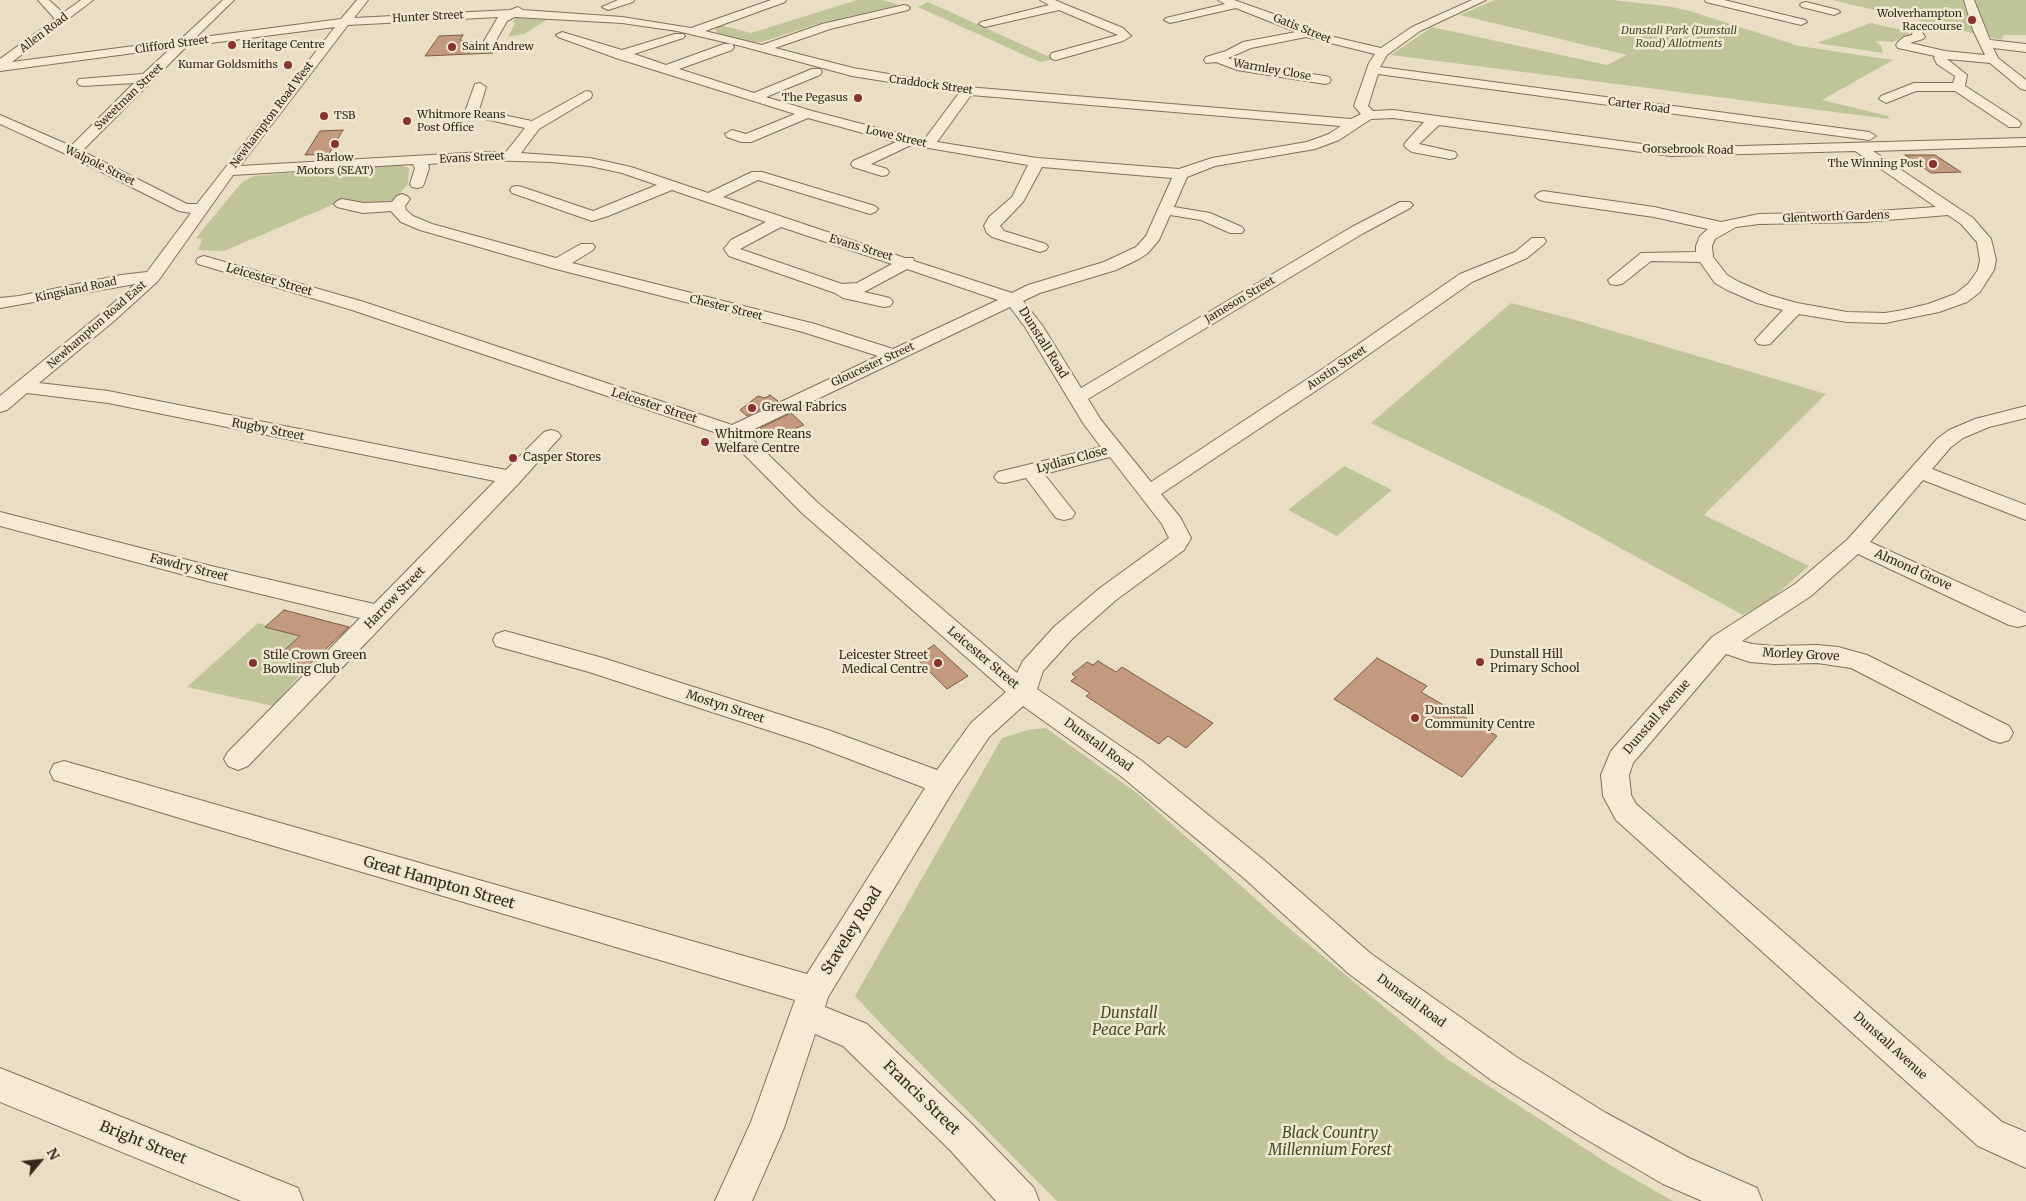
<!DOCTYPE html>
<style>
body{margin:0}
#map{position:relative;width:2026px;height:1201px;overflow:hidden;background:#e9dec3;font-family:Merriweather,serif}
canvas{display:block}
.north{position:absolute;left:15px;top:1136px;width:50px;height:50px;-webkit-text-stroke:4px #f1e8d1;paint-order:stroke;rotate:62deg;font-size:14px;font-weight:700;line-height:20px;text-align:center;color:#32281e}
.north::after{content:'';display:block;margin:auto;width:18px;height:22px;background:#32281e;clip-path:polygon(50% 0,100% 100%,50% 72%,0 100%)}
</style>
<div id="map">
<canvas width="2026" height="1201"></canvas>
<div class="north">N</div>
</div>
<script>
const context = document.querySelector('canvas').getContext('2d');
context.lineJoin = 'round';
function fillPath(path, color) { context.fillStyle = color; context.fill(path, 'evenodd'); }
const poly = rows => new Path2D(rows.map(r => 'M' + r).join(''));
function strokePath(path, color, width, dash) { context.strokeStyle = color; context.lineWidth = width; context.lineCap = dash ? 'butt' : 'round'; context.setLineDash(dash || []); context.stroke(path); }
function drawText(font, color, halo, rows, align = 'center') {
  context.font = font + ' Merriweather,serif'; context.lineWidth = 5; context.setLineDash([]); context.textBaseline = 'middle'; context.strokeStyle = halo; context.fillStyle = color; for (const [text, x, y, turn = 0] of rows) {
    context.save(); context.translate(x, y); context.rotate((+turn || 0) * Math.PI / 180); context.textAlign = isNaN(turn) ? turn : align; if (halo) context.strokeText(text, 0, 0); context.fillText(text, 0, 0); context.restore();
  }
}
fillPath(poly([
 [857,0,883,0,899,5,817,24,762,42,752,42,717,33,715,26,720,25,751,33],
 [1495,0,1612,0,1667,6,1690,11,1799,46,1893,60,1822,100,1888,116,1889,119,1391,55,1432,27,1607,65,1627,55,1460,15],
 [1832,0,2026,0,2026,35,2003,35,2002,40],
 [928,2,1054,59,1040,62,918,7],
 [517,18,548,19,524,34,508,37,515,23,512,22],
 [1871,23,1902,30,1909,33,1909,35,1892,42,1876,41,1881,46,1883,53,1817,43],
 [398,164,409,168,408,184,394,200,388,203,367,206,346,199,224,251,198,250,202,240,204,240,196,238,242,182,254,176],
 [1511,303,1572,319,1826,394,1704,515,1809,566,1770,600,1743,615,1549,509,1371,423],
 [1344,466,1392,490,1337,536,1288,510],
 [258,623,300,636,276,658,307,667,273,706,187,687],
 [1046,728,1137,793,1278,919,1447,1059,1615,1168,1673,1201,1057,1201,884,1027,855,996,1002,738,1028,730]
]), '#c0c598');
const building = poly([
 [463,35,460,40,493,46,493,53,425,56,439,36,463,35],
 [343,130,329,154,305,155,320,131,343,130],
 [1905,155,1935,155,1961,172,1931,173,1905,155],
 [770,395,778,401,747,416,740,410,758,396,765,398,770,395],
 [791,413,804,425,771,438,760,428,791,413],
 [284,610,349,627,307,667,276,658,300,636,265,627,284,610],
 [934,645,968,676,947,689,915,657,934,645],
 [1377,658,1427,686,1421,692,1497,736,1462,777,1334,699,1377,658],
 [1098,661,1116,672,1122,667,1213,723,1186,748,1168,736,1159,744,1086,696,1090,693,1071,681,1076,677,1072,674,1087,662,1093,665,1098,661]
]);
fillPath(building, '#c39a7d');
strokePath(building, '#7d5b44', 1);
const minor = poly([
 [38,0,49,0,63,13,81,0,93,0,12,62,180,40,223,0,234,0,195,38,341,19,357,0,368,0,354,18,510,10,518,7,523,10,622,17,691,28,771,0,786,0,785,2,705,31,762,45,822,24,904,5,908,6,910,8,908,10,830,29,775,48,853,68,967,87,1351,119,1361,114,1354,106,1369,63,1375,54,1306,37,1251,48,1228,58,1240,63,1325,76,1329,77,1331,80,1329,83,1325,84,1237,70,1216,62,1206,63,1204,60,1206,57,1226,51,1243,42,1296,32,1236,8,1170,23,1164,20,1166,18,1225,4,1218,0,1234,0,1276,15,1321,34,1381,48,1412,27,1472,0,1486,0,1420,31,1387,55,1380,67,1869,132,1876,136,1869,140,1378,74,1368,106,1373,111,1393,110,1671,148,2026,138,2026,146,1873,151,1973,218,1991,239,1996,260,1994,270,1980,292,1967,302,1939,312,1885,323,1847,322,1799,314,1770,344,1764,345,1758,344,1755,340,1783,310,1757,303,1727,290,1715,283,1700,262,1651,261,1622,284,1616,285,1610,284,1608,280,1641,253,1696,252,1696,246,1700,236,1708,229,1654,217,1543,201,1538,199,1535,196,1538,193,1543,191,1654,207,1721,222,1759,214,1863,212,1936,207,1855,151,1671,156,1439,125,1419,144,1455,152,1457,155,1455,158,1450,159,1412,152,1406,148,1404,145,1406,142,1424,122,1393,118,1371,119,1339,140,1315,149,1215,166,1187,177,1174,207,1210,213,1242,227,1244,230,1242,233,1230,233,1201,220,1170,215,1159,240,1148,253,1139,259,1116,270,1040,293,1023,301,1042,325,1081,388,1350,228,1400,202,1410,202,1413,205,1410,208,1362,234,1088,399,1101,420,1151,482,1321,370,1460,274,1515,252,1532,238,1544,238,1546,241,1544,244,1527,258,1472,282,1335,378,1161,494,1180,517,1191,538,1184,550,1116,600,1073,638,1043,671,1037,689,1142,761,1265,861,1370,953,1515,1056,1606,1113,1689,1158,1757,1188,1762,1201,1702,1201,1663,1184,1582,1137,1491,1080,1348,973,1245,879,1122,777,1023,706,989,737,953,791,828,997,825,1007,867,1024,974,1126,1034,1188,1039,1201,996,1201,950,1150,843,1046,815,1034,784,1128,752,1201,715,1201,751,1122,795,1000,186,820,54,780,50,772,54,764,64,761,807,974,925,788,810,744,589,672,496,646,493,640,496,634,505,631,603,658,828,730,937,770,971,723,1006,692,802,513,726,436,352,310,198,264,196,261,198,258,204,256,364,302,732,425,878,356,803,332,552,268,420,230,401,222,391,211,363,213,337,207,334,204,337,201,342,199,363,203,392,202,397,196,402,194,407,196,410,199,405,206,406,210,413,216,432,224,556,258,581,244,593,244,595,247,593,250,572,263,815,324,893,349,998,300,907,269,864,292,890,298,893,302,890,306,884,307,843,298,835,293,729,256,724,249,731,240,766,222,672,190,608,216,592,221,512,193,510,190,512,187,517,186,522,187,593,211,657,185,622,173,590,166,552,162,483,160,428,164,429,168,424,184,422,187,417,188,412,187,410,184,415,168,413,164,233,175,158,281,114,321,39,383,108,391,506,470,544,432,551,430,558,432,561,436,519,483,248,766,238,770,228,766,224,759,228,752,360,618,211,582,0,526,0,512,211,566,374,604,495,481,108,403,27,393,7,410,0,412,0,396,102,313,135,284,0,308,0,298,19,296,121,275,147,272,191,213,179,211,68,155,0,124,0,115,71,146,134,83,83,86,79,85,77,82,79,79,143,74,171,48,0,71,0,59,55,19,38,0],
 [498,17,484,41,486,44,494,44,507,21,515,17,622,23,677,31,741,46,852,76,959,93,924,140,812,111,766,97,820,75,822,72,820,69,812,69,754,93,679,69,732,50,734,47,732,44,724,44,666,65,634,54,683,38,685,36,683,34,675,34,622,50,562,32,556,35,558,37,616,58,795,114,746,134,732,130,725,134,727,137,741,142,751,142,808,118,896,142,853,161,851,164,853,167,882,176,887,175,889,172,887,169,871,164,911,145,1028,165,1012,197,989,217,984,226,987,233,992,237,1040,252,1046,250,1048,247,1046,244,1004,231,1000,226,1023,202,1042,167,1172,178,1146,236,1136,247,1104,262,1028,285,1012,293,914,261,913,258,905,258,723,197,758,180,870,214,875,212,878,209,875,206,762,172,752,172,708,193,631,167,590,158,521,153,539,129,591,98,592,95,591,92,586,91,532,121,479,110,486,87,480,83,475,84,465,112,467,115,525,128,506,152,483,152,240,166,348,25,498,17],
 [335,27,197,204,187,204,82,151,187,46,335,27],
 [971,95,1341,126,1329,134,1307,142,1212,158,1179,169,1037,158,937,142,971,95],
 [1948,215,1961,224,1977,242,1980,260,1978,270,1968,284,1955,294,1928,304,1903,310,1885,313,1847,312,1797,303,1769,295,1739,282,1727,275,1713,257,1712,246,1715,239,1736,227,1759,224,1863,222,1948,215],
 [781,227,892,264,857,283,842,284,740,249,781,227],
 [1010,307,1025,327,1083,423,1101,447,998,472,994,477,998,482,1005,483,1026,478,1056,518,1064,520,1072,518,1075,513,1044,474,1110,457,1162,524,1169,538,1100,588,1055,626,1023,661,1017,673,818,503,746,433,1010,307],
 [618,0,634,0,633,2,608,10,602,7,618,0],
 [1040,0,1055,0,1064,4,1123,28,1131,36,1123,41,1056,60,1052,59,1050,56,1052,53,1118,35,1059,10,985,27,979,24,981,22,1049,5,1040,0],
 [1705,0,1724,0,1805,20,1807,22,1801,25,1706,2,1705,0],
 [1964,0,1974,0,1990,40,2026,44,2026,52,1993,48,1998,58,2026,80,2026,90,2021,89,1990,63,1947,59,1967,75,1965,86,2019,121,2021,124,2019,127,2009,127,1955,91,1916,91,1886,103,1879,99,1881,96,1914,83,1953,83,1955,76,1937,64,1934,58,1935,56,1898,48,1896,45,1898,42,1904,37,1912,35,1913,30,1921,30,1925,37,1923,39,1910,43,1945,51,1985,55,1973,30,1964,0],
 [1806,2,1838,10,1840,12,1834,15,1802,7,1800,5,1802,3,1806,2],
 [2026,406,2026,418,1989,427,1963,438,1951,447,1932,469,2026,505,2026,520,1923,480,1870,542,2026,613,2026,625,2018,627,2009,625,1858,554,1811,596,1742,641,1752,644,1774,646,1817,645,1838,647,1867,655,2009,726,2013,733,2009,740,2000,743,1991,740,1851,668,1817,663,1774,664,1750,662,1726,654,1633,763,1629,775,1631,795,1636,804,2002,1122,2026,1132,2026,1168,1978,1146,1616,820,1603,796,1601,775,1611,751,1712,637,1795,584,1848,539,1937,439,1949,430,1975,419,2026,406],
 [0,1068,298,1188,303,1201,241,1201,0,1102,0,1068]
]);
strokePath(minor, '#81705c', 2);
fillPath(minor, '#f5ebd5');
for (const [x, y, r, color] of [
 [1972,20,5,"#893232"],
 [232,45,5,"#893232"],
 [452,47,5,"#893232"],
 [288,65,5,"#893232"],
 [858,98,5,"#893232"],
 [324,116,5,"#893232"],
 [407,121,5,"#893232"],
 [335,144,5,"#893232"],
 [1933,164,5,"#893232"],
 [752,408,5,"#893232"],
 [705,442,5,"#893232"],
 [513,458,5,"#893232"],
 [1480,662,5,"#893232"],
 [253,663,5,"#893232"],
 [938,663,5,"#893232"],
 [1415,718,5,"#893232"]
]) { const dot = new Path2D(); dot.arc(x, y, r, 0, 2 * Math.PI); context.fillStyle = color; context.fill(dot); strokePath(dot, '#f1e8d1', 2); }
drawText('11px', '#32281e', '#f1e8d1', [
 ["Wolverhampton",1962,14],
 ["Racecourse",1962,27],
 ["Heritage Centre",242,45,"left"],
 ["Saint Andrew",462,47,"left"],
 ["Kumar Goldsmiths",278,65],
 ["The Pegasus",848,98],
 ["Whitmore Reans",417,115,"left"],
 ["Post Office",417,128,"left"],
 ["TSB",334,116,"left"],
 ["Barlow",335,158,"center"],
 ["Motors (SEAT)",335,171,"center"],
 ["The Winning Post",1923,164]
], 'right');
drawText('11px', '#32281e', '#f1e8d1', [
 ["Hunter Street",428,17,-3],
 ["Gatis Street",1302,29,22],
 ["Allen Road",44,33,-37],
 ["Clifford Street",172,45,-8],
 ["Warmley Close",1272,70,10],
 ["Craddock Street",931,85,8],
 ["Sweetman Street",129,97,-44],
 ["Carter Road",1639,106,8],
 ["Newhampton Road West",272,115,-53],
 ["Lowe Street",896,137,13],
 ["Gorsebrook Road",1688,150,1],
 ["Evans Street",472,158,-3],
 ["Walpole Street",100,166,26],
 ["Glentworth Gardens",1836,217,-2],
 ["Evans Street",861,248,17],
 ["Kingsland Road",76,290,-12],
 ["Jameson Street",1240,300,-31],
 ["Chester Street",726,308,14],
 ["Newhampton Road East",97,325,-41],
 ["Gloucester Street",873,365,-25],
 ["Austin Street",1337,368,-34]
]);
drawText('italic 11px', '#434d27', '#f1e8d1', [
 ["Dunstall Park (Dunstall",1679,31],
 ["Road) Allotments",1679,44]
]);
drawText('12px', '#32281e', '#f1e8d1', [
 ["Leicester Street",269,280,16],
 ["Dunstall Road",1043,343,58],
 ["Leicester Street",654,406,18],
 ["Rugby Street",268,430,11],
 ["Lydian Close",1072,460,-15],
 ["Fawdry Street",189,568,14],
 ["Almond Grove",1913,570,24],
 ["Harrow Street",395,598,-46],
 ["Morley Grove",1801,655,3],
 ["Leicester Street",983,658,40],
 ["Mostyn Street",725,707,18],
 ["Dunstall Avenue",1657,717,-49],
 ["Dunstall Road",1098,745,36],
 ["Dunstall Road",1411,1001,36],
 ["Dunstall Avenue",1890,1046,42]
]);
drawText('12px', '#32281e', '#f1e8d1', [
 ["Grewal Fabrics",762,408],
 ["Whitmore Reans",715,435],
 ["Welfare Centre",715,449],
 ["Casper Stores",523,458],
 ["Dunstall Hill",1490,655],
 ["Primary School",1490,669],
 ["Stile Crown Green",263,656],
 ["Bowling Club",263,670],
 ["Leicester Street",928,656,"right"],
 ["Medical Centre",928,670,"right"],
 ["Dunstall",1425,711],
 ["Community Centre",1425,725]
], 'left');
drawText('15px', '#32281e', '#f1e8d1', [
 ["Great Hampton Street",439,883,16],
 ["Staveley Road",852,931,-58],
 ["Francis Street",921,1098,44],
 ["Bright Street",143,1143,22]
]);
drawText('italic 15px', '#434d27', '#f1e8d1', [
 ["Dunstall",1129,1014],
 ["Peace Park",1129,1031],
 ["Black Country",1330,1134],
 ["Millennium Forest",1330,1151]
]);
</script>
